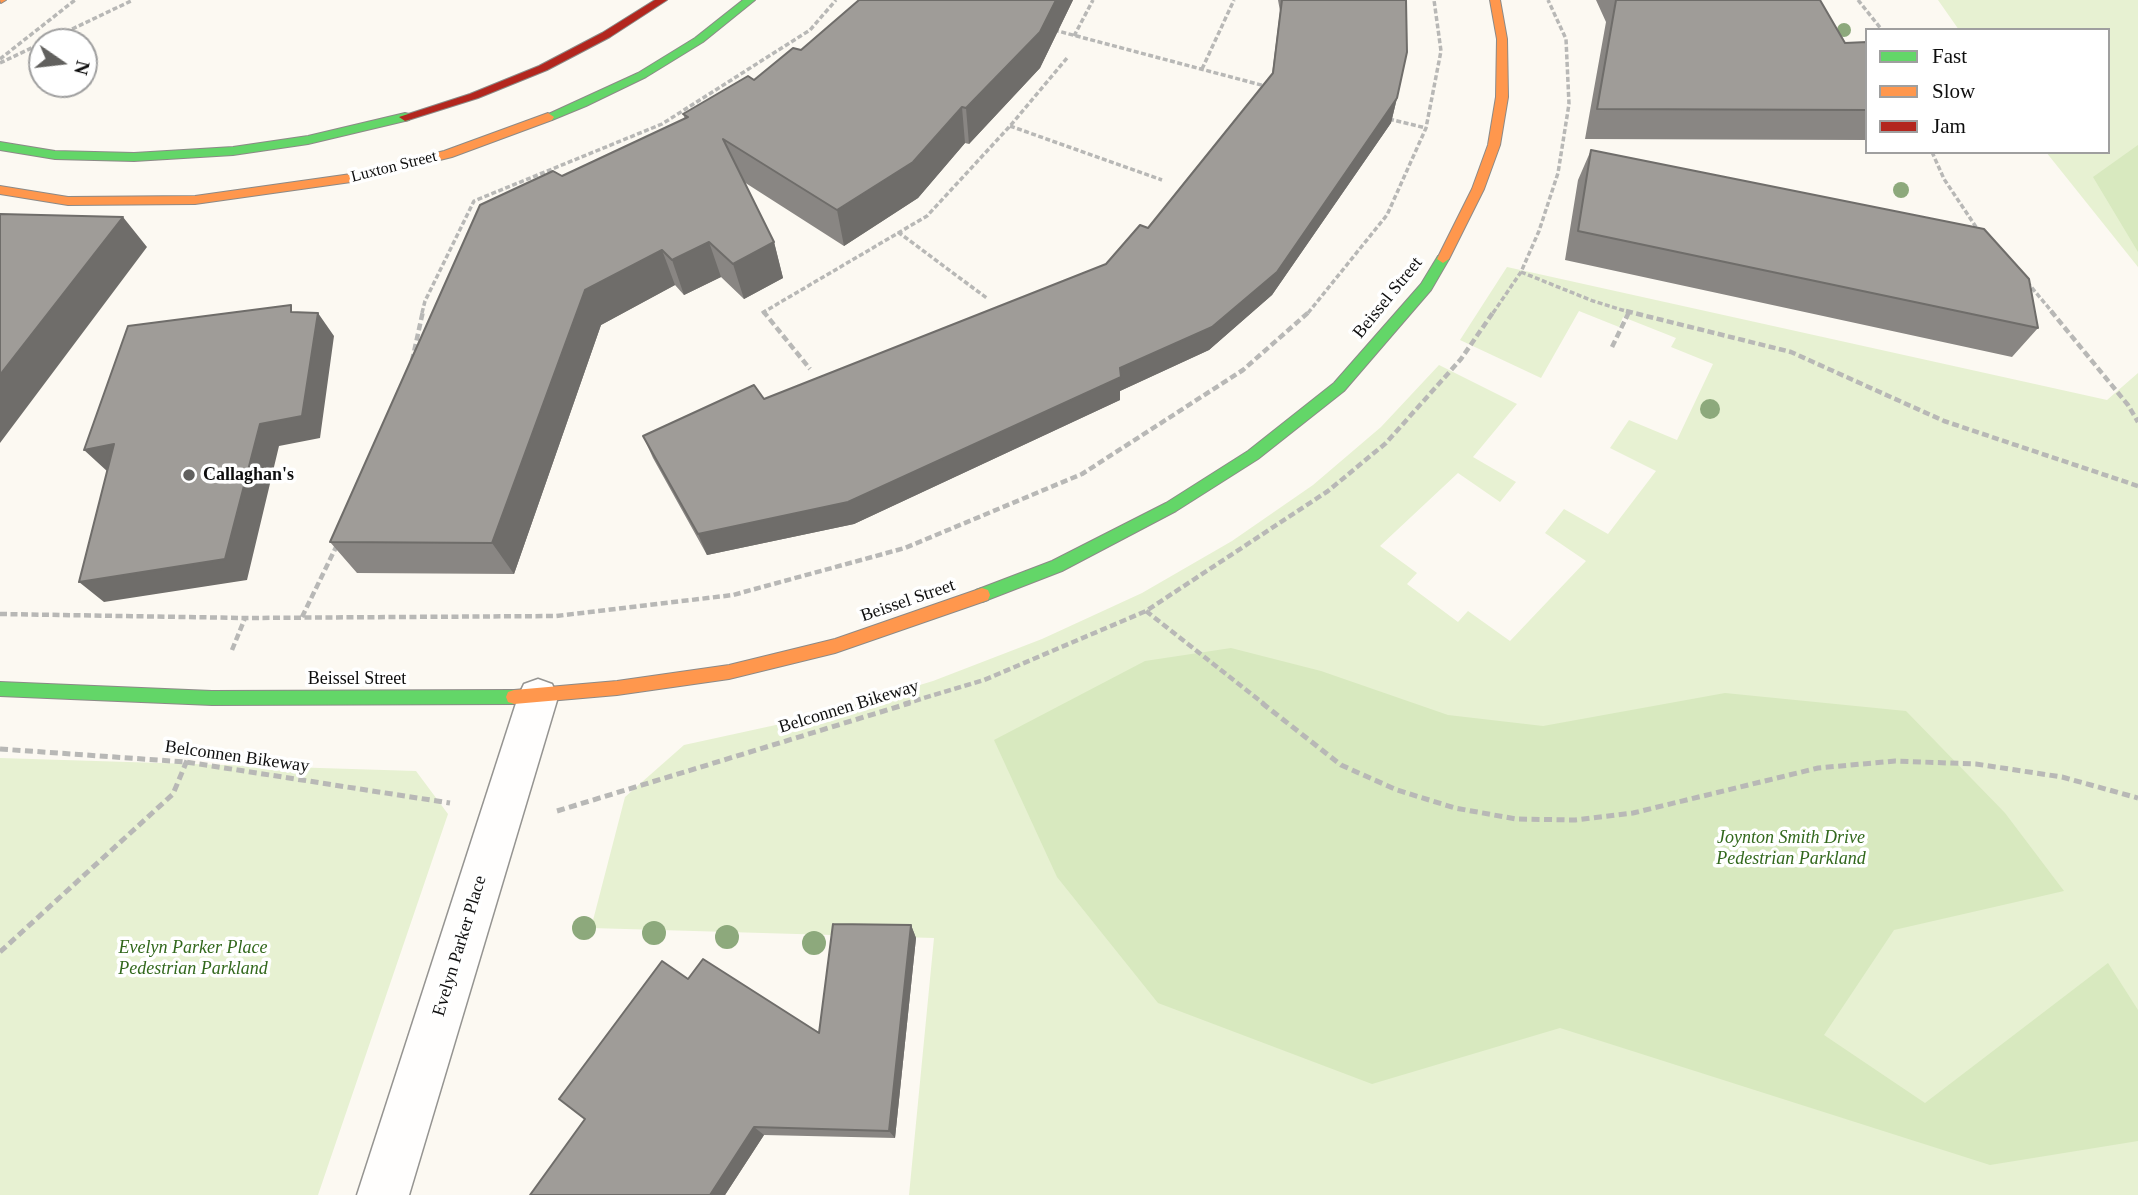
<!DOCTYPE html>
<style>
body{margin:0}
#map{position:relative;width:2138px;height:1195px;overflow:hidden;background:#fcf9f2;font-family:Georgia,serif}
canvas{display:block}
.legend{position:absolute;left:1865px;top:28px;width:245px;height:126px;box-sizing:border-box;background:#fff;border:2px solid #9f9f9f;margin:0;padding:9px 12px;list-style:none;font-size:21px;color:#0e0e0e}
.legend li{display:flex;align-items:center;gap:14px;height:35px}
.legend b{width:35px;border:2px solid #9f9f9f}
.north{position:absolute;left:28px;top:28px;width:70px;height:70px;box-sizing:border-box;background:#fff;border:2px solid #9f9f9f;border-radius:50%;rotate:104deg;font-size:19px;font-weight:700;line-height:28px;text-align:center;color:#0e0e0e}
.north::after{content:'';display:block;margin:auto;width:24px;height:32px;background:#61605e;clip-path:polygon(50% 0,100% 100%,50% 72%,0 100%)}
</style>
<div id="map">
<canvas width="2138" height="1195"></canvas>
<ul class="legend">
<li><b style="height:9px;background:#63d668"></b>Fast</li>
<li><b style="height:9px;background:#ff974d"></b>Slow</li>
<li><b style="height:9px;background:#b3261e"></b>Jam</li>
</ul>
<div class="north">N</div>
</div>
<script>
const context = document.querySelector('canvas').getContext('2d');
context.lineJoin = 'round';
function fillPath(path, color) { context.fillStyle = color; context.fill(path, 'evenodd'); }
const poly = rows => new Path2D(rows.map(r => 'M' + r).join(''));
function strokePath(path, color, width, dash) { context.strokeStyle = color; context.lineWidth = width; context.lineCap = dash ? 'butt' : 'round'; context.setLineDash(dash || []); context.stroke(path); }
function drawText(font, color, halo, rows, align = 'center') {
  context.font = font + ' Georgia,serif'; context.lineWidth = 7; context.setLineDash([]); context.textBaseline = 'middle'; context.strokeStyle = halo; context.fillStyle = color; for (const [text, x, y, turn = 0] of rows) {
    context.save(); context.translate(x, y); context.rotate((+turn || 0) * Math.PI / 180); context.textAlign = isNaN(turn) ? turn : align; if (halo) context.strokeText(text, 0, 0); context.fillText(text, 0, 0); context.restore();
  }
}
fillPath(poly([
 [1938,0,2138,0,2138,267,2046,152,2108,152,2108,30,1959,30],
 [1507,267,2107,400,2138,373,2138,1195,909,1195,934,938,591,928,625,797,684,745,817,716,933,681,1042,639,1142,593,1232,541,1313,485,1381,427,1439,365,1517,404,1473,457,1516,482,1500,502,1458,473,1380,546,1417,573,1407,584,1458,622,1468,611,1510,641,1586,561,1545,533,1564,509,1608,534,1656,471,1610,448,1629,420,1677,440,1713,364,1671,347,1676,338,1623,317,1619,327,1579,311,1541,378,1460,340],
 [0,758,416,771,448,814,318,1195,0,1195]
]), '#e7f1d2');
fillPath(poly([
 [2138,145,2138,252,2093,177],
 [1231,648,1321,671,1448,715,1543,726,1725,693,1906,711,2005,813,2064,891,1894,930,1824,1035,1925,1103,2108,963,2138,1010,2138,1141,1990,1165,1560,1028,1372,1084,1158,1003,1057,877,994,740,1145,661]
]), '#d8e9bf');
const street = poly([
 [538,679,552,684,558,697,409,1195,357,1195,518,697,524,684,538,679]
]);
const fast = poly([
 [743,0,755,0,703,42,646,77,586,106,552,120,544,120,542,117,638,73,695,38,743,0],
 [405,113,409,114,409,120,308,144,233,155,134,161,55,159,0,150,0,142,55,151,134,153,233,147,308,136,405,113],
 [1443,255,1449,259,1431,290,1344,391,1258,459,1176,511,1062,571,982,602,976,600,974,595,976,590,1052,561,1166,503,1248,451,1334,383,1421,284,1438,256,1443,255],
 [0,682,212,691,514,690,520,692,522,697,520,702,514,704,212,705,0,696,0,682]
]);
const slow = poly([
 [0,0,6,0,1,3,0,0],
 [1490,0,1500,0,1507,39,1508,97,1500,145,1484,189,1449,259,1443,263,1437,259,1472,189,1488,145,1496,97,1497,39,1490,0],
 [548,113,554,117,552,120,452,157,351,182,195,204,68,205,0,194,0,186,68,197,195,196,351,174,444,151,548,113],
 [982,588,988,590,990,595,988,600,835,653,729,679,617,695,514,704,508,702,506,697,508,692,514,690,617,681,729,665,835,639,982,588]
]);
const jam = poly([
 [655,0,667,0,610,37,547,70,478,98,405,121,399,117,470,94,539,66,602,33,655,0]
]);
strokePath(street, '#959491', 3);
strokePath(fast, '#8c8a87', 2);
strokePath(slow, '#8c8a87', 2);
strokePath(jam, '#8c8a87', 2);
strokePath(poly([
 [1858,0,1882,30],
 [1054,30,1265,86],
 [1074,36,1093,0],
 [45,42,133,0],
 [0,59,75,0],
 [0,63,42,43],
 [1202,69,1234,0],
 [1389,119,1426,128],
 [1010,126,1162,180],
 [1932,152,1944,179,1978,230],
 [898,232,988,299],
 [1521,272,1593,301,1632,313],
 [2027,282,2053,313],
 [422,313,425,301,474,201,662,124,810,30,836,0],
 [762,313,927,216,1010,126,1067,58],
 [1308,313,1387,215,1426,128,1441,51,1434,0],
 [1493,313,1521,272,1539,231,1558,173,1569,104,1566,39,1548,0]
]), '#b8b8b6', 3.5, [5, 2.5]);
strokePath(poly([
 [763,311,810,369],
 [1626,311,1791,352,1944,421,2138,486],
 [2051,311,2128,405,2138,422],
 [1612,347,1629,312],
 [412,361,423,311],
 [1146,611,1264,704],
 [0,614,245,618,556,616,733,595,905,548,1082,474,1243,370,1310,311],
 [302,617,338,543],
 [232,650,245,618],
 [904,704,984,680,1146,611,1328,491,1386,443,1461,359,1494,311]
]), '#b8b8b6', 4.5, [7, 3.5]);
strokePath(poly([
 [1262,703,1341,765,1397,790,1455,808,1516,819,1575,820,1633,813,1818,768,1895,761,1976,764,2062,777,2138,798],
 [0,749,186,762,450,803],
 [557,811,910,703],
 [0,952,173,794,193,746]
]), '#b8b8b6', 5, [8, 4.5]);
fillPath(street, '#fffefd');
fillPath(fast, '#63d668');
fillPath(slow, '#ff974d');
fillPath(jam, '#b3261e');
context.fillStyle = '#8da97c';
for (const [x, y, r] of [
 [1844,30,7],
 [1901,190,8],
 [1710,409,10],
 [584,928,12],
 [654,933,12],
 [727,937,12],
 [814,943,12]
]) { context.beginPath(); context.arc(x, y, r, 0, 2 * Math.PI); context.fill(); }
fillPath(poly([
 [859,0,1073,0,1040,68,969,144,965,143,918,198,844,246,744,182,774,242,783,278,744,299,721,277,684,295,675,285,601,325,514,574,357,573,330,542,562,176,685,119,683,114,754,80,801,50],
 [1278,0,1406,0,1397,98,1391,123,1272,295,1209,350,1120,391,1120,400,854,524,707,555,653,458,643,436,764,399,1106,264,1148,228,1272,74,1280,11],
 [1596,0,1820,0,1845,43,1867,42,1867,140,1585,139,1606,22],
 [1591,150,2038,328,2012,357,1565,260,1578,180],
 [911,925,916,938,895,1138,764,1135,725,1195,688,979,819,1033]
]), '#898683');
fillPath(poly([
 [1056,0,1073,0,1040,68,969,144,966,108],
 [1397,98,1391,123,1272,295,1209,350,1120,391,1120,400,854,524,707,555,698,534,1120,368],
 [962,107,965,143,918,198,844,246,837,210],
 [123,217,147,247,0,443,0,375],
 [709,242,721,277,684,295,672,260],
 [774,242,783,278,744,299,733,264],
 [662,250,675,285,601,325,514,574,492,543,585,290],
 [318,313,334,336,320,438,279,446,247,580,104,602,79,582,260,424],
 [114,444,108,472,84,450],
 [911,925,916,938,895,1138,889,1131],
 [754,1127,764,1135,725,1195,710,1195]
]), '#6f6d6a');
const building = poly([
 [859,0,1056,0,1040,32,966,108,962,107,913,162,837,210,723,139,774,242,733,264,709,242,672,260,662,250,585,290,492,543,330,542,480,205,553,171,562,176,688,117,683,114,748,76,754,80,793,48,801,50,859,0],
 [1282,0,1406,0,1407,52,1397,98,1277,272,1212,327,1120,368,1121,377,848,502,698,534,643,436,754,385,764,399,1106,264,1140,225,1148,228,1273,73,1282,0],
 [1616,0,1820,0,1845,43,1867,42,1867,110,1597,109,1616,0],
 [1591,150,1984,229,2029,279,2038,328,1578,231,1591,150],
 [0,214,123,217,0,375,0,214],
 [291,305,291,312,318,313,302,416,260,424,225,559,79,582,114,444,84,450,128,326,291,305],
 [833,924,911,925,889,1131,754,1127,710,1195,530,1195,585,1119,559,1099,662,961,688,979,703,959,819,1033,833,924]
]);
fillPath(building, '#9f9c98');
strokePath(building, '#6f6d6a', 2);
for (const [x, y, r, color] of [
 [189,475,7,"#61605e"]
]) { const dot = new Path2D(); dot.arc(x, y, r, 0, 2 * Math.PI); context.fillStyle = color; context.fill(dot); strokePath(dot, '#fff', 2.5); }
drawText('16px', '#0e0e0e', '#fff', [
 ["Luxton Street",394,167,-14]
]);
drawText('18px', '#0e0e0e', '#fff', [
 ["Beissel Street",1388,298,-51],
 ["Beissel Street",908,601,-19],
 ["Beissel Street",357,679],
 ["Belconnen Bikeway",849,707,-17],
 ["Belconnen Bikeway",237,757,8],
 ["Evelyn Parker Place",460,946,-73]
]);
drawText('bold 18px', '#0e0e0e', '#fff', [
 ["Callaghan's",203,475]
], 'left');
drawText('italic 18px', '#32681c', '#fff', [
 ["Joynton Smith Drive",1791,838],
 ["Pedestrian Parkland",1791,859],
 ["Evelyn Parker Place",193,948],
 ["Pedestrian Parkland",193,969]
]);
</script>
